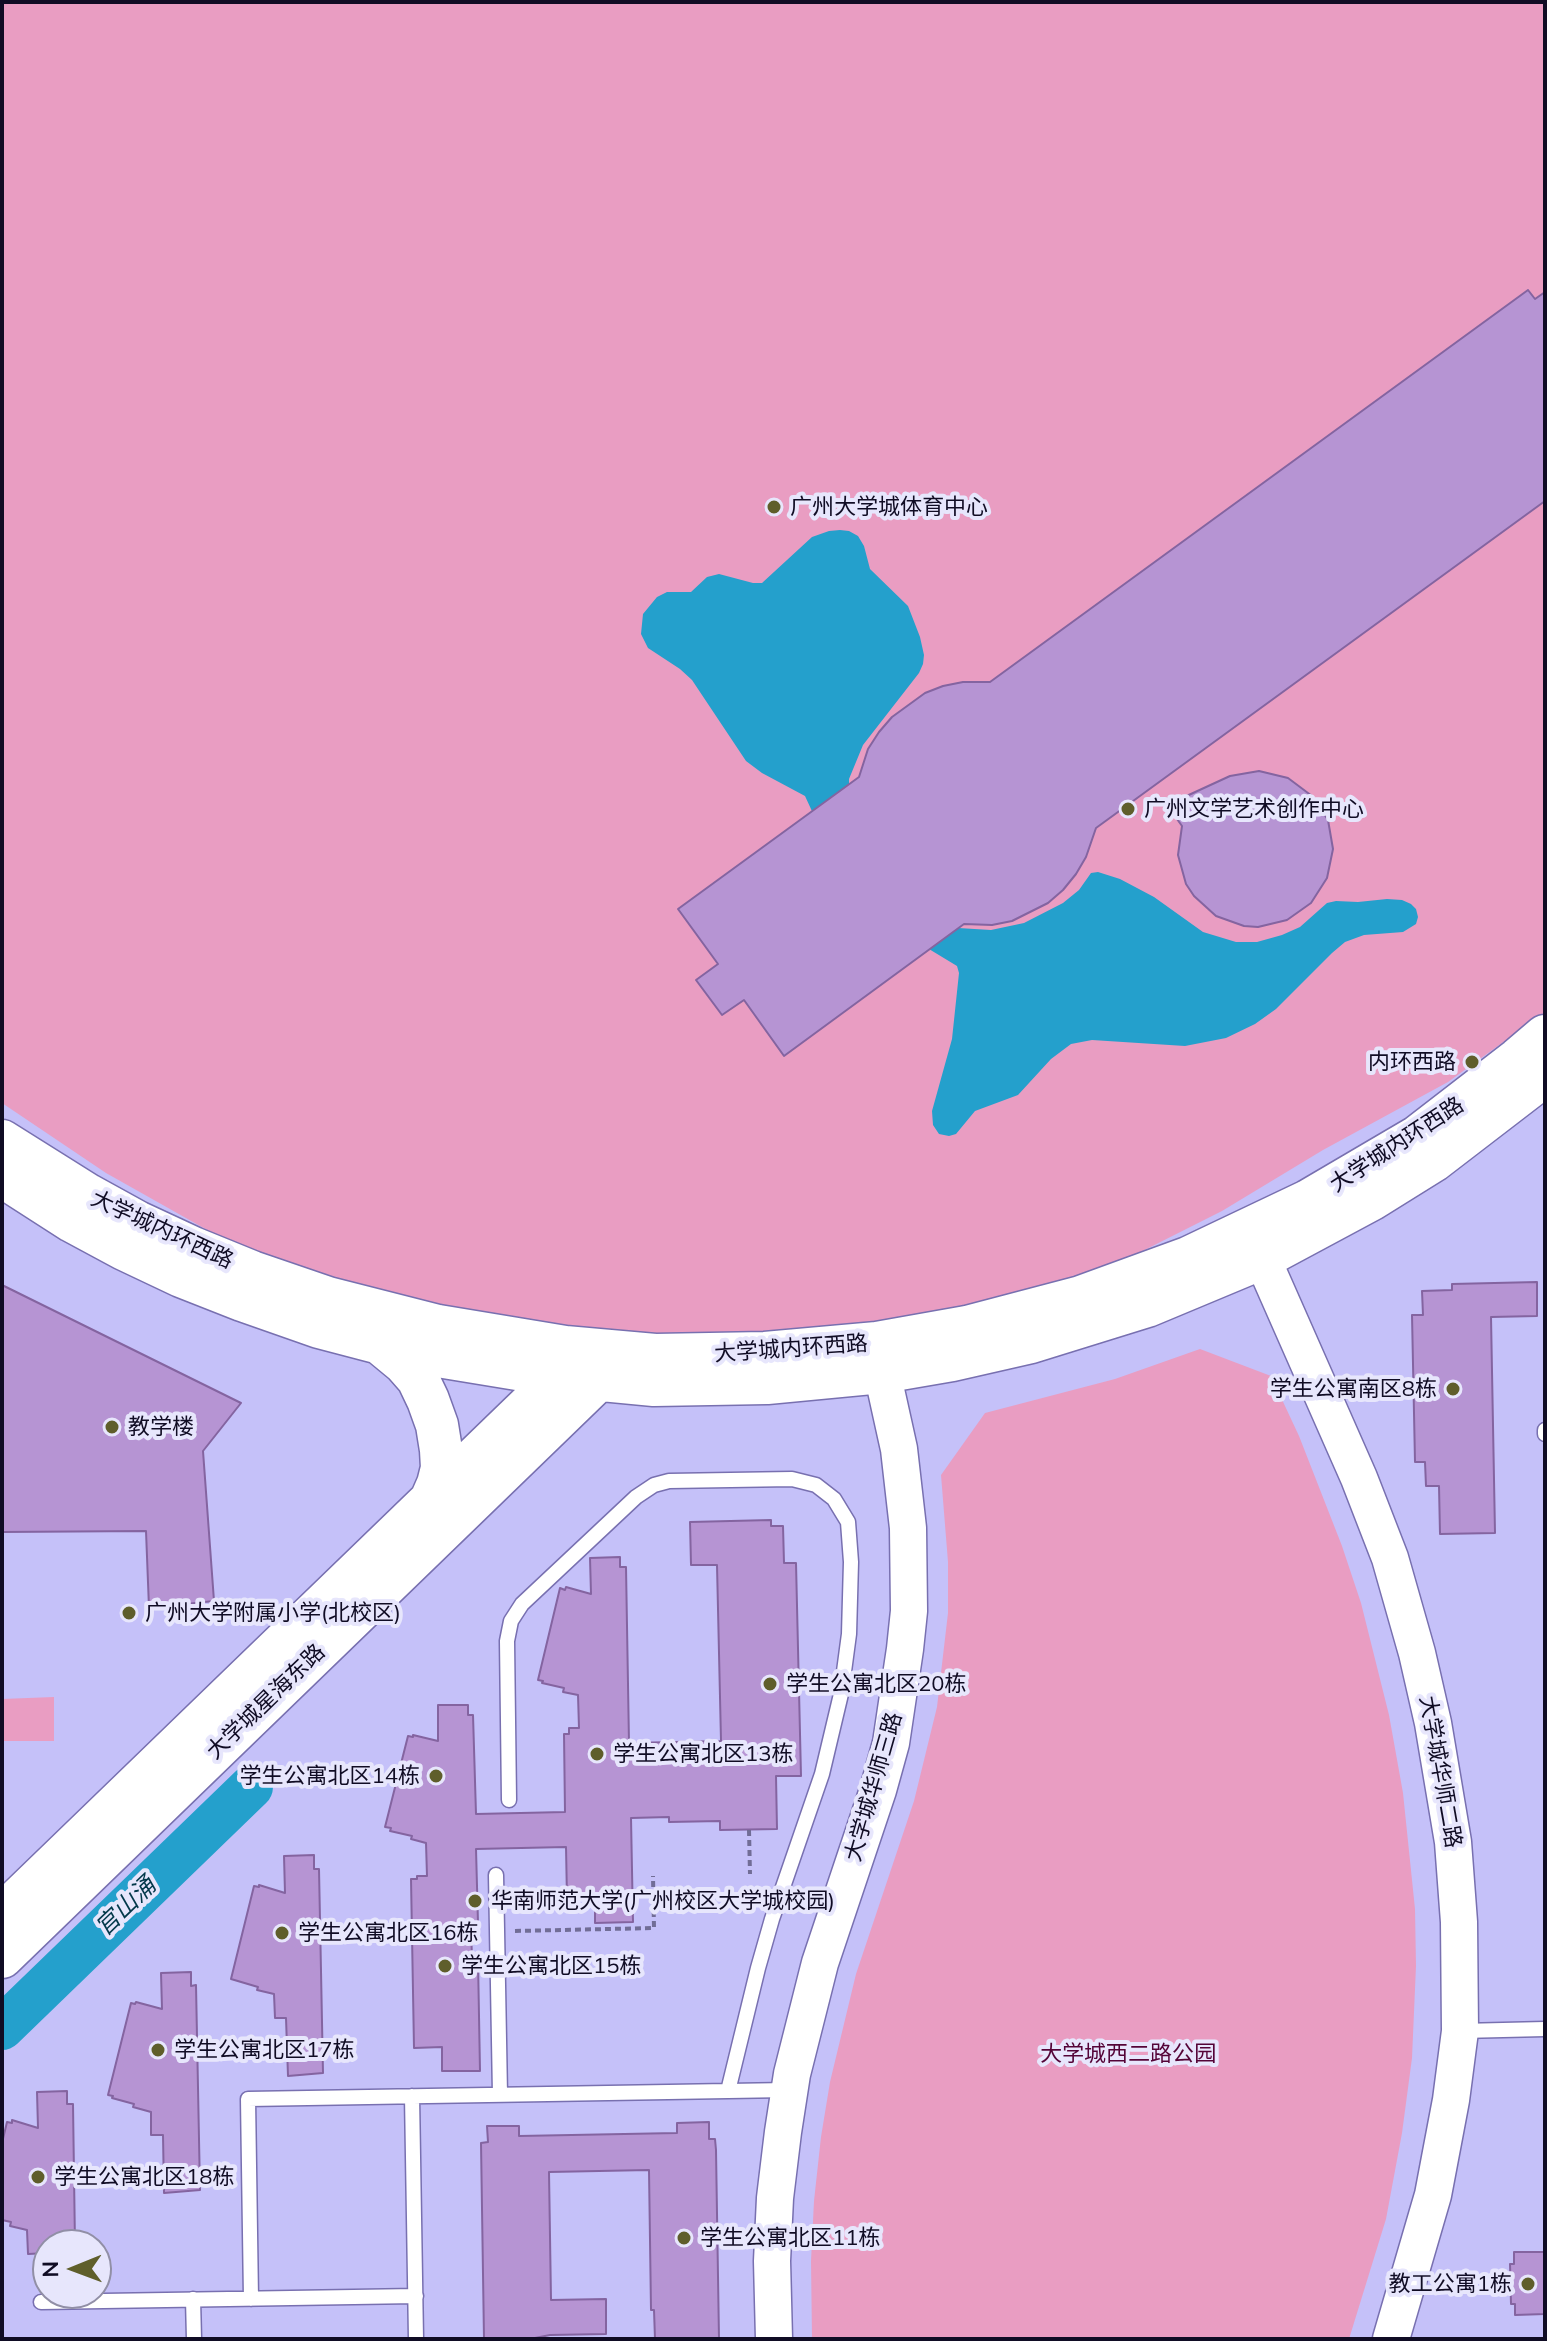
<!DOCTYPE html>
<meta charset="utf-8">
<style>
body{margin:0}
#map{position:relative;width:1547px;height:2341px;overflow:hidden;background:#c5c1f9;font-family:Mulish,sans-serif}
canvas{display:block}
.frame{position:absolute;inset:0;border:4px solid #100c24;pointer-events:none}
.north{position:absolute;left:32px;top:2229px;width:80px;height:80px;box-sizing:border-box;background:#e7e6fc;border:2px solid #918fa6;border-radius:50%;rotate:269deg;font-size:22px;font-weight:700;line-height:32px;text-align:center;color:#100c24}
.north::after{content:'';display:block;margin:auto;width:28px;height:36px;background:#5f5e2b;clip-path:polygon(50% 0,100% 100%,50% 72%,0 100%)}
</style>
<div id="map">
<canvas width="1547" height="2341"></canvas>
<div class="frame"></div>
<div class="north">N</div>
</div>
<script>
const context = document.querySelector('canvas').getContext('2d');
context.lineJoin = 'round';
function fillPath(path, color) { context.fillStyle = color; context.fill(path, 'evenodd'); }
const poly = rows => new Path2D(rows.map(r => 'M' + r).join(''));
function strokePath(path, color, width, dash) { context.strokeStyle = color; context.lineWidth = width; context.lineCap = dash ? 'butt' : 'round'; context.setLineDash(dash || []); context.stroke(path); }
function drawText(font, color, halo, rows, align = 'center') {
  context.font = font + ' Mulish,"Noto Sans SC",sans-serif'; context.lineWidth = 8; context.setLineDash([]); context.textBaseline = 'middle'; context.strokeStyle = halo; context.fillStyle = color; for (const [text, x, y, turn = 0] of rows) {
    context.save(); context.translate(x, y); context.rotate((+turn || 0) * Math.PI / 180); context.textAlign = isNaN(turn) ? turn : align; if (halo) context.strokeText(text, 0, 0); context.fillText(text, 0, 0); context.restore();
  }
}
fillPath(poly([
 [2,2,1545,2,1545,1012,1448,1082,1323,1150,1222,1211,1085,1280,859,1337,557,1337,264,1262,106,1173,2,1103],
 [1200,1349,1271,1376,1299,1436,1342,1546,1361,1603,1389,1715,1403,1793,1415,1909,1416,1966,1412,2058,1402,2133,1386,2219,1349,2339,812,2339,811,2261,814,2201,821,2137,830,2082,856,1974,914,1801,937,1707,948,1613,948,1562,941,1475,985,1413,1115,1379],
 [54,1697,54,1741,2,1741,2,1699]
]), '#e99dc2');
fillPath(poly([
 [840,530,849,531,858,536,864,546,870,569,908,606,920,637,924,655,923,664,919,673,863,745,849,779,849,786,958,928,991,930,1024,923,1063,903,1079,890,1091,873,1098,872,1120,879,1154,897,1203,932,1236,942,1257,942,1282,935,1300,927,1327,903,1336,901,1358,902,1387,899,1402,900,1411,904,1416,909,1418,917,1416,924,1403,932,1364,935,1345,942,1332,953,1276,1009,1255,1024,1226,1038,1185,1046,1092,1040,1071,1044,1051,1059,1018,1095,975,1111,956,1134,949,1136,939,1134,933,1125,932,1111,952,1039,959,973,957,966,924,946,823,835,805,796,762,773,746,761,692,680,680,669,648,648,641,634,643,614,657,597,667,592,691,592,707,577,719,574,753,583,762,583,812,537,829,531]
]), '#24a0cc');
strokePath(poly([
 [2,2028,251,1787]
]), '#24a0cc', 44);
const building = poly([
 [1528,290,1535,299,1545,292,1545,501,1096,828,1086,857,1076,874,1063,890,1048,903,1012,921,992,925,964,924,784,1056,744,1000,722,1015,696,980,718,964,678,909,859,777,868,749,879,732,892,717,925,693,943,686,963,682,990,682,1528,290],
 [1259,771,1288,778,1312,796,1328,820,1333,849,1327,878,1311,903,1287,920,1258,927,1244,926,1216,916,1194,896,1186,884,1178,855,1182,826,1167,805,1230,776,1259,771],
 [1537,1282,1537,1316,1491,1317,1495,1533,1440,1534,1439,1486,1426,1486,1425,1462,1415,1462,1412,1315,1423,1315,1422,1291,1452,1290,1452,1284,1537,1282],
 [2,1285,241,1403,203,1451,214,1601,149,1608,146,1531,2,1532,2,1285],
 [771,1520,771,1526,783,1526,784,1563,796,1563,801,1776,776,1776,777,1829,720,1830,720,1821,669,1822,669,1817,631,1818,633,1922,595,1923,595,1899,567,1899,566,1847,476,1849,478,1923,471,1923,472,1961,478,1960,480,2071,442,2071,442,2047,414,2048,411,1879,417,1879,417,1876,427,1876,426,1843,411,1839,412,1836,390,1831,391,1828,385,1827,408,1736,413,1737,413,1735,438,1741,438,1705,468,1705,468,1715,473,1715,476,1814,565,1812,564,1734,569,1734,569,1728,579,1728,578,1695,563,1692,564,1688,542,1683,543,1681,538,1680,560,1588,565,1590,566,1587,591,1594,590,1558,620,1557,620,1567,626,1567,629,1743,721,1741,717,1565,691,1565,690,1522,771,1520],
 [314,1855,314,1869,319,1869,323,2073,288,2076,286,2018,275,2018,274,1994,257,1990,258,1987,231,1979,254,1886,259,1887,259,1885,285,1893,284,1856,314,1855],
 [191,1972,191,1986,196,1985,200,2190,164,2193,163,2135,151,2135,151,2112,133,2107,134,2104,112,2098,113,2096,108,2095,131,2003,135,2004,136,2002,162,2009,161,1973,191,1972],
 [67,2091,67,2104,73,2104,75,2245,48,2245,48,2253,28,2254,27,2230,10,2226,11,2222,2,2220,2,2143,7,2122,12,2123,12,2120,38,2128,37,2092,67,2091],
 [709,2122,709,2139,715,2139,716,2150,719,2339,655,2339,654,2310,651,2310,649,2170,549,2172,551,2300,606,2299,606,2334,550,2335,530,2339,484,2339,481,2143,488,2142,487,2126,519,2126,519,2136,677,2133,677,2123,709,2122],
 [1514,2252,1545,2252,1545,2314,1515,2315,1515,2304,1511,2304,1510,2264,1514,2264,1514,2252]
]);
fillPath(building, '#b694d3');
strokePath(building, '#8464a0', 2);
const service = poly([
 [1545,1430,1545,1434],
 [509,1800,507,1641,511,1621,522,1604,636,1497,654,1485,669,1481,792,1479,816,1485,834,1499,848,1522,851,1562,849,1634,841,1694,822,1774,772,1919,758,1968,728,2091],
 [496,1875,500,2095],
 [1461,2031,1545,2029],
 [412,2096,416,2339],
 [193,2299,194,2339],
 [251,2299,248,2099,788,2090],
 [41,2302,416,2296]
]);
const tertiary = poly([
 [1251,1233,1359,1478,1390,1558,1417,1653,1433,1723,1453,1842,1459,1922,1460,2031,1451,2100,1433,2195,1391,2339],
 [774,2339,772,2261,775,2198,783,2132,792,2074,820,1963,878,1790,891,1743,905,1649,909,1611,908,1528,899,1449,882,1372]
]);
const secondary = poly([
 [2,1141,88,1195,137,1222,193,1248,252,1272,328,1298,438,1326,565,1347,655,1355,765,1353,877,1343,967,1327,1081,1297,1188,1258,1308,1201,1417,1137,1518,1059,1545,1036],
 [2,1176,72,1221,124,1249,181,1276,242,1300,319,1327,380,1343,432,1355,560,1376,654,1385,767,1383,882,1372,952,1360,1031,1342,1147,1306,1262,1258,1372,1199,1433,1161,1545,1075],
 [381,1344,404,1363,418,1379,428,1400,437,1425,441,1450,442,1468,438,1484,431,1500],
 [2,1915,575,1361],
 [2,1957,598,1380]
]);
strokePath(service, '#7870b0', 17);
strokePath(tertiary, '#7870b0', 39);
strokePath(secondary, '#7870b0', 45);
strokePath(poly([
 [749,1830,750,1874],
 [515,1931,654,1928,653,1876]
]), '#716d96', 4, [6, 4]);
strokePath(service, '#fff', 14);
strokePath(tertiary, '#fff', 36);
strokePath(secondary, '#fff', 42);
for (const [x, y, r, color] of [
 [774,507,8,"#5f5e2b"],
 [1128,809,8,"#5f5e2b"],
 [1472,1062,8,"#5f5e2b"],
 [1453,1389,8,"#5f5e2b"],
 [112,1427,8,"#5f5e2b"],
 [129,1613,8,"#5f5e2b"],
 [770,1684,8,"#5f5e2b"],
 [597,1754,8,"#5f5e2b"],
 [436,1776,8,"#5f5e2b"],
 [475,1901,8,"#5f5e2b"],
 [282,1933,8,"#5f5e2b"],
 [445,1966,8,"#5f5e2b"],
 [158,2050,8,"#5f5e2b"],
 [38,2177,8,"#5f5e2b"],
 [684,2238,8,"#5f5e2b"],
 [1528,2284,8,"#5f5e2b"]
]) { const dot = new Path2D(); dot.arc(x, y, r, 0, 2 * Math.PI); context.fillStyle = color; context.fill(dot); strokePath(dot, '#e7e6fc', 3); }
drawText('22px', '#100c24', '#e7e6fc', [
 ["广州大学城体育中心",790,507],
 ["广州文学艺术创作中心",1144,809],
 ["内环西路",1456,1062,"right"],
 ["学生公寓南区8栋",1437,1389,"right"],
 ["教学楼",128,1427],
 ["广州大学附属小学(北校区)",145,1613],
 ["学生公寓北区20栋",786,1684],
 ["学生公寓北区13栋",613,1754],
 ["学生公寓北区14栋",420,1776,"right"],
 ["华南师范大学(广州校区大学城校园)",491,1901],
 ["学生公寓北区16栋",298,1933],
 ["学生公寓北区15栋",461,1966],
 ["学生公寓北区17栋",174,2050],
 ["学生公寓北区18栋",54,2177],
 ["学生公寓北区11栋",700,2238],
 ["教工公寓1栋",1512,2284,"right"]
], 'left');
drawText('22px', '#100c24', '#e7e6fc', [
 ["大学城内环西路",1397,1145,-33],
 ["大学城内环西路",162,1230,25],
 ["大学城内环西路",791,1349,-4],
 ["大学城星海东路",266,1702,-44],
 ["大学城华师二路",1440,1772,80],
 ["大学城华师三路",874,1787,-74]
]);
drawText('22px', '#540337', '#e7e6fc', [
 ["大学城西二路公园",1128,2054]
]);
drawText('italic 24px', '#03384a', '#e7e6fc', [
 ["官山涌",126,1907,-44]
]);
</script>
